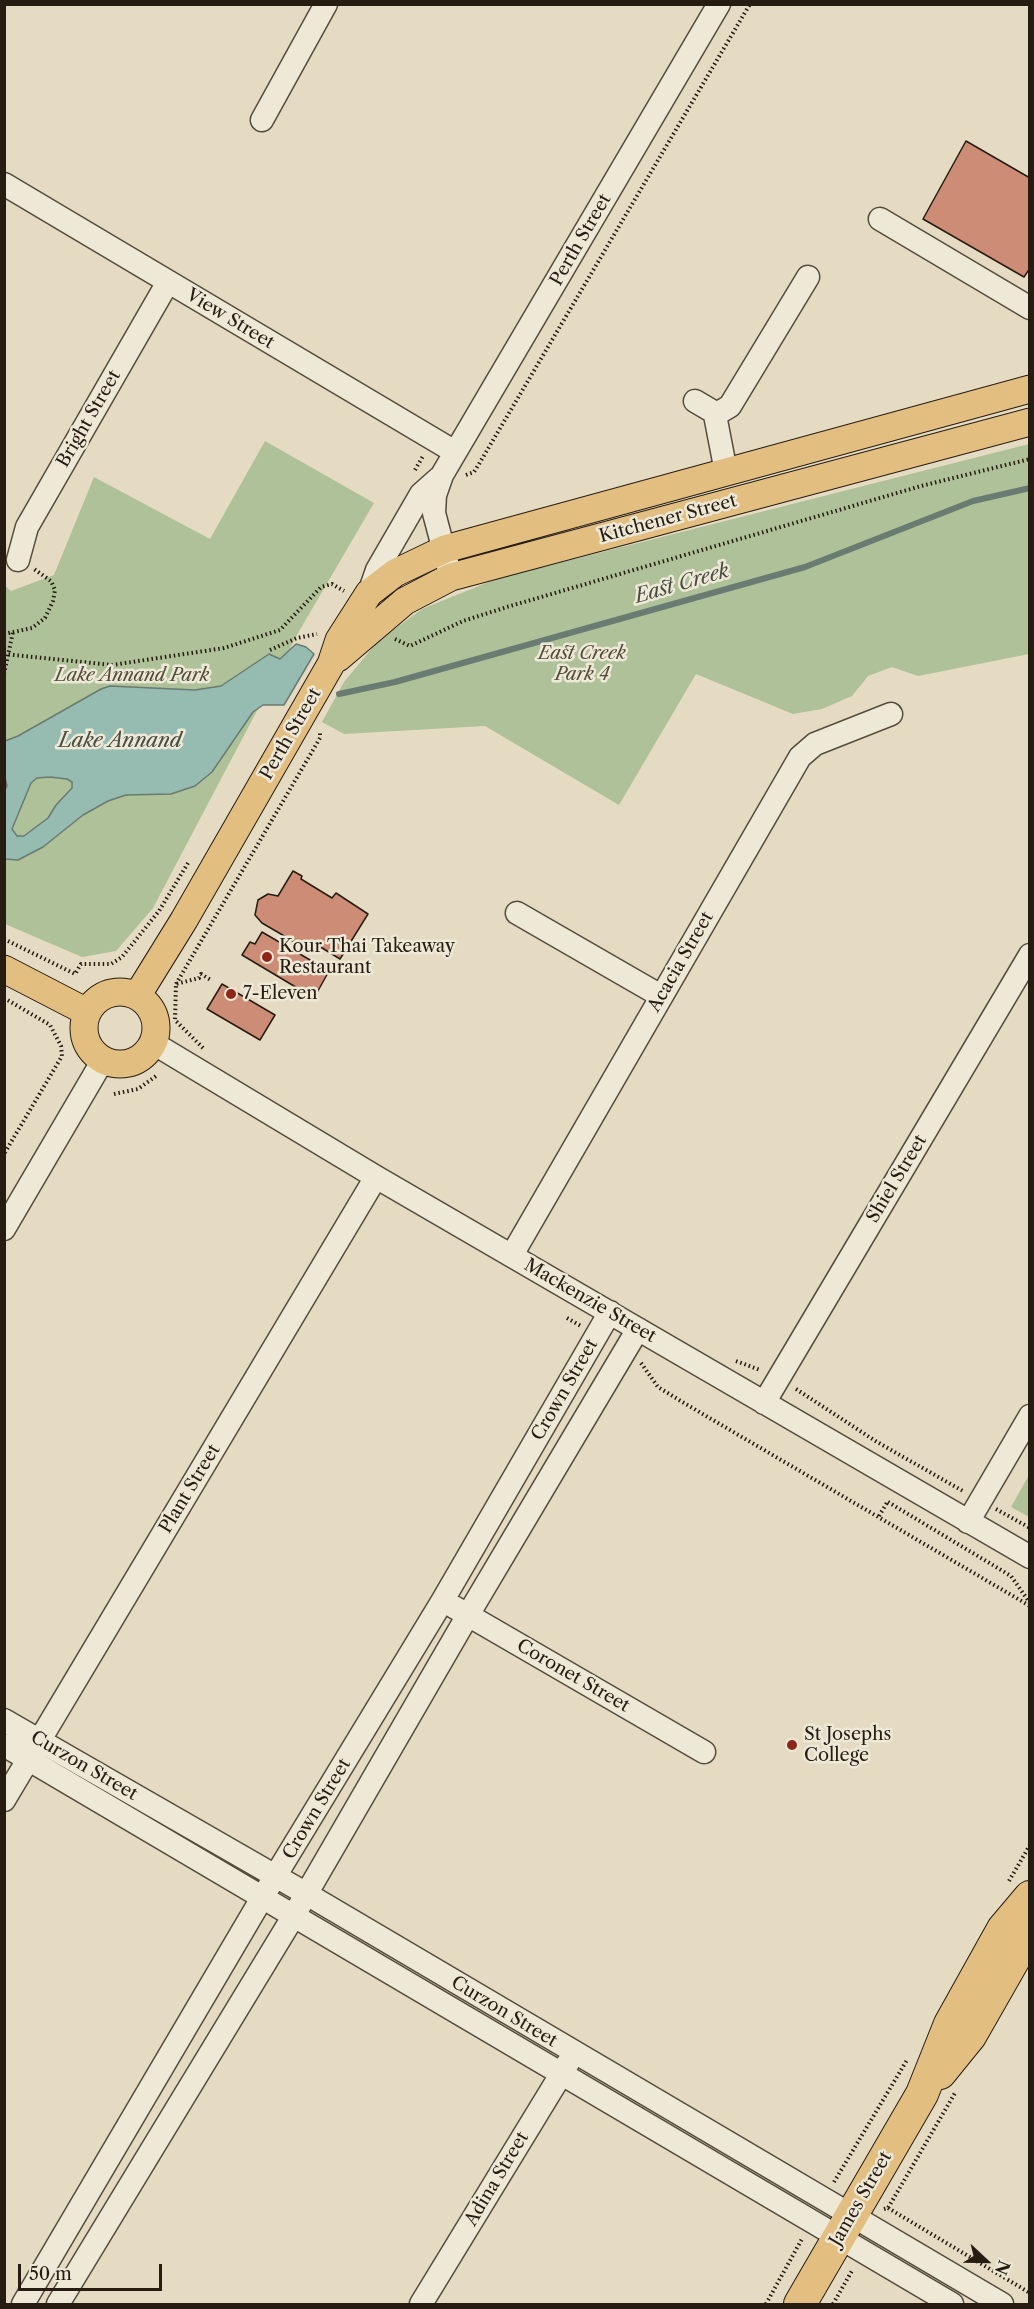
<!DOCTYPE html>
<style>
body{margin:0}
#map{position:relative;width:1034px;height:2309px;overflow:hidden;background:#e5dbc2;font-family:"Libre Caslon Text",serif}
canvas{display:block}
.frame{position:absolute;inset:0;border:6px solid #271c12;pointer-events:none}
.north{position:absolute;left:956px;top:2231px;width:60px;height:60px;-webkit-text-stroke:4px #eee8d7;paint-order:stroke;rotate:112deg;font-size:16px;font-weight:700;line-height:24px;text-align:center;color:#271c12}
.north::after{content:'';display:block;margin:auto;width:21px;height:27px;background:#271c12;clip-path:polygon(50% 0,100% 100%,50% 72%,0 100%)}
.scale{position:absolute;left:18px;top:2264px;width:144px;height:27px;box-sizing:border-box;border:3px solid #271c12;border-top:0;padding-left:8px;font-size:18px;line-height:21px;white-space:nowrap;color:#271c12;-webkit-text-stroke:4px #eee8d7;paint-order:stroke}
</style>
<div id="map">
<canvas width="1034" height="2309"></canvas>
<div class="frame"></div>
<div class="north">N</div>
<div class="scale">50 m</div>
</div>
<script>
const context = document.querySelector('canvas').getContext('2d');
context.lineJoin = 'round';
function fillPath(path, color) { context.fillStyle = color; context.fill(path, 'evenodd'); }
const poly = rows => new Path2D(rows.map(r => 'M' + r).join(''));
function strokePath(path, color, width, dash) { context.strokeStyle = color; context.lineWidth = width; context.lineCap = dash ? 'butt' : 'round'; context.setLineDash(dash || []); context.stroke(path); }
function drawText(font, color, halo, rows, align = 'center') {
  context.font = font + ' "Libre Caslon Text",serif'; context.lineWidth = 5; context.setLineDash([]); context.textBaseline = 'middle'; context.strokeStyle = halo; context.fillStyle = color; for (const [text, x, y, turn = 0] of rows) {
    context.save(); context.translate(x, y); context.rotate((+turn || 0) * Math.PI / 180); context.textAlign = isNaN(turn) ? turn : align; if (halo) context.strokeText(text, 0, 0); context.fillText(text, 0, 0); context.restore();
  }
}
fillPath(poly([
 [265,441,374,503,298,633,153,908,116,951,82,957,5,924,4,585,11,591,54,575,94,477,210,539],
 [1029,444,1029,654,918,676,892,667,868,676,852,696,822,709,793,714,696,674,619,805,485,726,344,734,322,722,344,682,378,641,422,609,496,579],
 [1029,1475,1030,1517,1029,1517,1011,1507]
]), '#aec198');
const water = poly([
 [296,644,306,647,314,654,284,705,263,705,253,712,212,772,195,786,171,794,126,795,108,801,83,815,43,847,18,860,5,859,4,791,7,786,5,777,5,741,18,736,101,689,110,686,195,690,221,686,269,654,280,659,296,644],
 [50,777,67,779,72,782,72,788,56,805,48,818,24,836,17,836,12,829,31,783,37,778,50,777]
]);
fillPath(water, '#96bbb1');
strokePath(water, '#6a7b71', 1.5);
strokePath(poly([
 [339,694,395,682,805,567,973,501,1030,488]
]), '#6a7b71', 6);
const building = poly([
 [966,141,1030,178,1030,268,1024,277,923,219,966,141],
 [293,871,302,876,301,879,332,898,336,893,368,914,340,959,314,943,310,951,262,923,255,915,258,900,268,894,278,896,293,871],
 [262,932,329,971,314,998,242,955,250,942,255,944,262,932],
 [222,984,275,1015,260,1040,207,1009,222,984]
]);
fillPath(building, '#cd8c75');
strokePath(building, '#271c12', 1.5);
const minor = poly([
 [262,120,326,4],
 [4,184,455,452],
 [880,219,1030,308],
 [695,401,717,414],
 [726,472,715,415,730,406,808,277],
 [18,560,27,527,168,282],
 [448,566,434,513,435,495,442,475,719,4],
 [369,593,377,570,421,494,439,478],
 [517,913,661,996],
 [153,1043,376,1177,1030,1557],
 [4,1229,103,1060],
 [512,1255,800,757,815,744,891,714],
 [764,1403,1030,955],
 [968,1522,1030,1416],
 [454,1607,704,1752],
 [4,1720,305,1893,1002,2304],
 [4,1745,952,2304],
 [4,1800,376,1177],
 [23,2304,262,1898,443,1600,610,1312],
 [58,2304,293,1917,468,1615,638,1329],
 [421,2304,568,2063]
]);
const major = poly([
 [338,658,405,601,451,577,1030,422],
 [4,969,87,1012],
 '84 1028a36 36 0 1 1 72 0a36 36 0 1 1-72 0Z',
 [137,996,184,920,331,664,339,640,369,593,395,573,445,549,1030,389]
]);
const highway = poly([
 [940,2073,970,2036,1030,1931],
 [800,2304,922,2094,950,2024,1003,1929,1030,1897]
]);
strokePath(minor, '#564c3e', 25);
strokePath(major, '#271c12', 29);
strokePath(highway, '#271c12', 34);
strokePath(poly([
 [415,470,423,456],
 [466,475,474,472,479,464,750,4],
 [4,634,32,628,45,618,53,601,55,590,51,581,34,569],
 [395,639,410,646,463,621,507,607,921,486,1030,459],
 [270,650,297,638,317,634],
 [4,654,112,665,224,648,280,630,321,587,332,584,344,591],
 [4,674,13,632],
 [4,939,75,974,81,964,111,964,122,957,159,911,188,863],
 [176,984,320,738,320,731],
 [4,998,50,1025,61,1046,62,1056,4,1154],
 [203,1048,175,1020,176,984,199,978,201,974,211,980],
 [114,1094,138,1089,156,1076],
 [567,1318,581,1326],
 [736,1361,760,1370],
 [641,1363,658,1387,684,1403,1030,1606],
 [796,1389,877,1442,963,1491],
 [888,1502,1011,1576,1030,1603],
 [996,1509,1030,1528],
 [879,1516,888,1501],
 [1009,1881,1030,1845],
 [834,2182,907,2060],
 [888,2208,1030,2293],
 [884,2209,888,2208,955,2093],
 [766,2304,803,2237],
 [833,2304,853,2269]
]), '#271c12', 4, [1.5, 3]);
strokePath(minor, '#eee8d7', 22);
strokePath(major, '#e2be81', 27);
strokePath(highway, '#e2be81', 32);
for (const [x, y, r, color] of [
 [267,957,6,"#8f2418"],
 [231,994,6,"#8f2418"],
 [792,1745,6,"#8f2418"]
]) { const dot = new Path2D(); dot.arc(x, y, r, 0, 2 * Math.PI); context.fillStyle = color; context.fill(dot); strokePath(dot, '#eee8d7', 2); }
drawText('18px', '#271c12', '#eee8d7', [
 ["Perth Street",581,240,-60],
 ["View Street",230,319,31],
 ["Bright Street",89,419,-60],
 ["Kitchener Street",668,519,-15],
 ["Perth Street",291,734,-60],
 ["Acacia Street",681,962,-60],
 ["Shiel Street",897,1179,-59],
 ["Mackenzie Street",590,1301,30],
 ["Crown Street",565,1390,-60],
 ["Plant Street",190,1489,-59],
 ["Coronet Street",573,1676,30],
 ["Curzon Street",84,1766,30],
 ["Crown Street",317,1809,-59],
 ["Curzon Street",504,2012,31],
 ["Adina Street",497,2179,-59],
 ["James Street",861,2199,-60]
]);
drawText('italic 18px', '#504e3a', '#eee8d7', [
 ["East Creek",582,654],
 ["Park 4",582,675],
 ["Lake Annand Park",132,676]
]);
drawText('18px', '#271c12', '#eee8d7', [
 ["Kour Thai Takeaway",279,947],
 ["Restaurant",279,968],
 ["7-Eleven",243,994],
 ["St Josephs",804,1735],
 ["College",804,1756]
], 'left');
drawText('italic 20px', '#484c42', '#eee8d7', [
 ["East Creek",682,584,-16],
 ["Lake Annand",120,741]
]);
</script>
